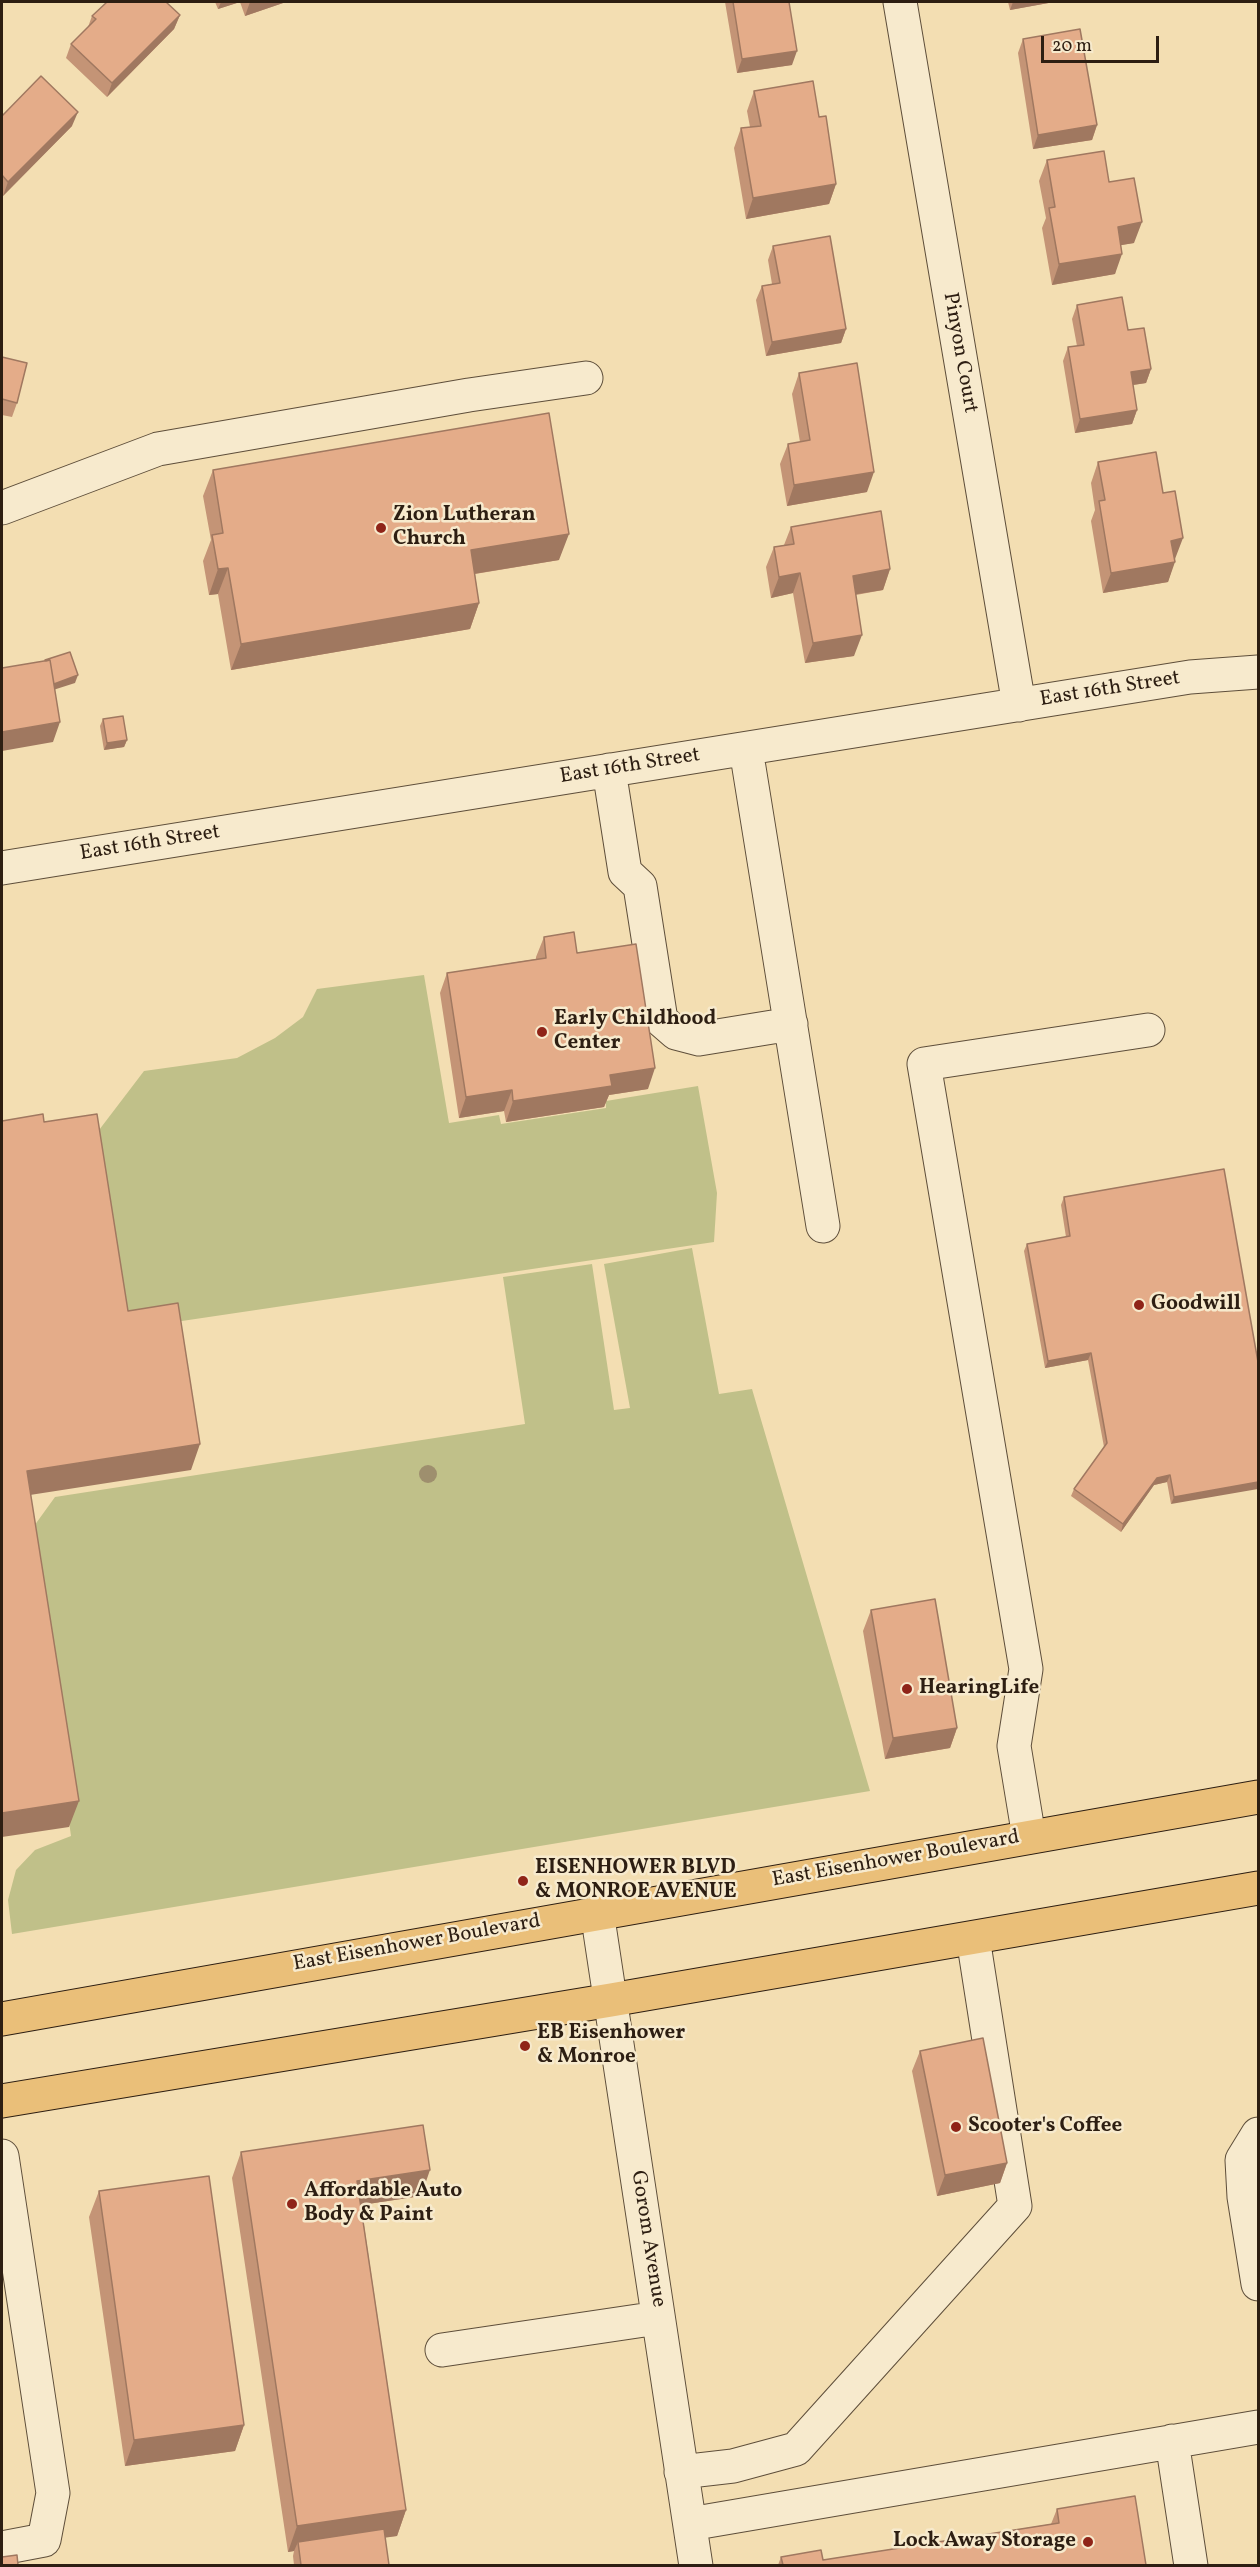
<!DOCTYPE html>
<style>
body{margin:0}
#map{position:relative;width:1260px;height:2567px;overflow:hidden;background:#f3deb2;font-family:Vollkorn,serif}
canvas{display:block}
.frame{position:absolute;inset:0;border:3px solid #2d1e12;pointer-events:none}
.scale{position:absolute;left:1041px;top:36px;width:118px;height:27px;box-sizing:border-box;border:3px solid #2d1e12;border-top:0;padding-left:8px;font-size:18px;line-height:21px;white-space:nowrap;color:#2d1e12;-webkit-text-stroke:4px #f7eacd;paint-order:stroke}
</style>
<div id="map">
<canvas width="1260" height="2567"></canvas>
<div class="frame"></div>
<div class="scale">20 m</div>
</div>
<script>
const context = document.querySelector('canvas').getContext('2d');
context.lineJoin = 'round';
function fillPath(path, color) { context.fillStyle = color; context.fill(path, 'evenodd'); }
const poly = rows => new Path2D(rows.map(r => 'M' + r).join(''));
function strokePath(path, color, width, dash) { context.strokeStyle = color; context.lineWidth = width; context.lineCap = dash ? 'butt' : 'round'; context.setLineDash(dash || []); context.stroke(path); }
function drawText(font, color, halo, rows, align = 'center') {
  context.font = font + ' Vollkorn,serif'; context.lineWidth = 5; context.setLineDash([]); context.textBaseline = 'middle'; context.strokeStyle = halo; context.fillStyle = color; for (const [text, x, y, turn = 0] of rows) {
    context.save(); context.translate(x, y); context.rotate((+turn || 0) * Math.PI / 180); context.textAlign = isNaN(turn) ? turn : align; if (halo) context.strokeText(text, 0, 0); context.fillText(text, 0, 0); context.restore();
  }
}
fillPath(poly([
 [424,975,449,1123,499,1115,501,1124,606,1108,606,1101,698,1086,717,1193,714,1242,128,1329,96,1134,144,1071,237,1058,275,1038,303,1017,317,989],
 [692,1248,719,1394,752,1389,870,1791,12,1934,8,1900,16,1870,35,1850,71,1836,29,1533,55,1497,525,1424,503,1277,592,1264,614,1410,630,1408,604,1264]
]), '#c0c089');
const minor = poly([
 [900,2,1019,705],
 [2,508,158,449,469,395,586,378],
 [746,749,823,1226],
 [609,770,625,872,640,886,661,1020,676,1033,699,1039,791,1024],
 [2,868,1190,677,1258,672],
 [1029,1837,1014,1746,1026,1669,924,1064,1148,1030],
 [597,1912,696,2566],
 [1258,2134,1242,2160,1244,2197,1258,2284],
 [2,2156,53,2493,44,2540,2,2548],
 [442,2350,658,2318],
 [1172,2441,1191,2566],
 [681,2472,733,2466,796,2449,1015,2206,973,1938],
 [690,2524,1258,2427]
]);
const highway = poly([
 [2,2019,1258,1797],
 [2,2101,611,2000,1258,1888]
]);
strokePath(minor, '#5e4e3a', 35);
strokePath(highway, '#2d1e12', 35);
strokePath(minor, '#f7eacd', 33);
strokePath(highway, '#eabf79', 33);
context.fillStyle = '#9e8f6e';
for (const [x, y] of [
 [428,1474]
]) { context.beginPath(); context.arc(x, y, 9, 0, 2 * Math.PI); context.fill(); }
fillPath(poly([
 [215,2,286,2,245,16,240,2,218,9],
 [725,2,789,2,792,65,737,73],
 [1008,2,1054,2,1010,10],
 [180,15,174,29,107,97,66,58,71,44,88,27,92,16],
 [1023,39,1097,125,1092,140,1033,149,1018,53],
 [754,91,819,117,836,184,829,204,746,219,734,148,741,128,750,127,747,111],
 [2,116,72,126,3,196,2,195],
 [1047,160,1109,182,1134,243,1121,245,1115,274,1052,285,1042,228,1046,218,1039,181],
 [773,246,846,329,841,343,766,356,756,300,762,286,772,284,768,260],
 [1077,305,1128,330,1151,369,1146,383,1133,385,1137,410,1132,424,1075,433,1063,361,1068,347,1077,346,1072,319],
 [2,357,17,403,12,417,2,415],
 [799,373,867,492,787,506,780,464,788,444,800,442,792,394],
 [1098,462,1175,559,1168,582,1103,593,1091,521,1095,510,1091,483],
 [213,470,559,560,475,574,479,603,470,629,231,670,218,594,209,595,203,561,211,540,203,496],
 [791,527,890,569,883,590,856,595,854,656,805,663,793,593,771,598,766,567,774,547,784,545],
 [103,719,127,740,124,747,104,750,100,726],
 [544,937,577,953,648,1089,609,1095,604,1107,506,1122,504,1111,459,1118,440,993,447,973,536,959,536,957],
 [1064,1197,1258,1362,1171,1504,1167,1482,1154,1485,1121,1532,1071,1496,1074,1489,1104,1447,1088,1360,1045,1368,1024,1251,1027,1244,1066,1237,1061,1205],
 [871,1610,957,1728,950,1748,885,1759,863,1631],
 [920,2051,1007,2163,1000,2183,937,2196,912,2071],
 [241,2152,421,2196,361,2205,406,2510,397,2536,385,2537,389,2565,294,2565,293,2556,294,2551,288,2552,232,2178],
 [99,2191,244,2425,235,2451,125,2466,89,2217],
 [1057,2509,1146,2565,778,2565,781,2557,823,2560,1051,2524]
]), '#c49476');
fillPath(poly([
 [221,2,240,2,218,9],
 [250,2,286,2,245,16],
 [1013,2,1054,2,1010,10],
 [180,15,174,29,107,97,112,83],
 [797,51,792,65,737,73,742,59],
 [78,112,72,126,3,196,8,182],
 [1097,125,1092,140,1033,149,1038,135],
 [836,184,829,204,746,219,753,198],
 [1142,222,1134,243,1110,247,1118,227],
 [1122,254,1115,274,1052,285,1059,264],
 [846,329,841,343,766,356,772,342],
 [1151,369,1146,383,1126,386,1131,372],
 [1137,410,1132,424,1075,433,1080,419],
 [874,472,867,492,787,506,794,485],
 [569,534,559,560,461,576,471,550],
 [1183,538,1175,559,1164,561,1171,541],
 [1175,562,1168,582,1103,593,1111,573],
 [228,568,218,594,209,595,218,569],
 [890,569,883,590,845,596,853,576],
 [800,573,793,593,771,598,779,577],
 [479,603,470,629,231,670,241,644],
 [862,635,854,656,805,663,813,643],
 [78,675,75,683,50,691,53,684],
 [60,722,53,742,2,751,2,732],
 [127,740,124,747,104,750,107,743],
 [655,1068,648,1089,609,1095,604,1107,506,1122,513,1101,610,1075],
 [512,1090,504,1111,459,1118,466,1097],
 [1091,1353,1088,1360,1045,1368,1048,1361],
 [200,1444,191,1470,17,1497,27,1471],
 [1170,1475,1167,1482,1154,1485,1121,1532,1123,1524,1157,1478],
 [1258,1482,1258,1489,1171,1504,1174,1497],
 [957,1728,950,1748,885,1759,893,1738],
 [79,1801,69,1827,2,1837,2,1813],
 [1007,2163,1000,2183,937,2196,945,2175],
 [430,2170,421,2196,348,2207,357,2181],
 [244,2425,235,2451,125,2466,134,2440],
 [406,2510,397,2536,299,2550,298,2542,294,2551,288,2552,297,2526]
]), '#a07860');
const building = poly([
 [107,2,166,2,180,15,112,83,71,44,96,19,92,16,107,2],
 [733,2,789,2,797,51,742,59,733,2],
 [1080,29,1097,125,1038,135,1023,39,1080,29],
 [41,76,78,112,8,182,2,175,2,116,41,76],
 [813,81,819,117,826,116,836,184,753,198,741,128,761,126,754,91,813,81],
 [1104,151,1109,182,1134,178,1142,222,1118,227,1122,254,1059,264,1049,208,1055,207,1047,160,1104,151],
 [830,236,846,329,772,342,762,286,780,283,773,246,830,236],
 [1122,297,1128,330,1144,328,1151,369,1131,372,1137,410,1080,419,1068,347,1084,345,1077,305,1122,297],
 [2,357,27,363,17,403,2,399,2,357],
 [857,363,874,472,794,485,788,444,810,440,799,373,857,363],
 [549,413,569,534,471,550,479,603,241,644,228,568,218,569,212,535,223,533,213,470,549,413],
 [1156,452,1163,493,1175,491,1183,538,1171,541,1175,562,1111,573,1099,501,1105,500,1098,462,1156,452],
 [881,511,890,569,853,576,862,635,813,643,800,573,779,577,774,547,794,544,791,527,881,511],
 [70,652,78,675,54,684,50,660,46,661,45,660,70,652],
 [50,660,60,722,2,732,2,668,50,660],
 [123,716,127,740,107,743,103,719,123,716],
 [574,932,577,953,636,944,655,1068,610,1075,612,1086,513,1101,512,1090,466,1097,447,973,546,958,544,937,574,932],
 [43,1114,44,1122,97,1114,128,1311,178,1303,200,1444,27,1471,79,1801,2,1813,2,1121,43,1114],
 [1224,1169,1258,1362,1258,1482,1174,1497,1170,1475,1157,1478,1123,1524,1074,1489,1107,1443,1091,1353,1048,1361,1027,1244,1070,1236,1064,1197,1224,1169],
 [935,1599,957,1728,893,1738,871,1610,935,1599],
 [983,2038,1007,2163,945,2175,920,2051,983,2038],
 [423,2125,430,2170,357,2181,406,2510,297,2526,241,2152,423,2125],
 [209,2176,244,2425,134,2440,99,2191,209,2176],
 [1135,2496,1146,2565,783,2565,781,2557,821,2550,823,2560,1059,2523,1057,2509,1135,2496],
 [384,2529,389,2565,301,2565,298,2542,384,2529],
 [17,2555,18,2565,2,2565,2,2557,17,2555]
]);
fillPath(building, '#e4ac89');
strokePath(building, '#a07860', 1.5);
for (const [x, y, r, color] of [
 [381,528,6,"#8f2418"],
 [542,1032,6,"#8f2418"],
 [1139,1305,6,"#8f2418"],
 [907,1689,6,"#8f2418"],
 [523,1881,6,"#8f2418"],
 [525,2046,6,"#8f2418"],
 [956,2127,6,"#8f2418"],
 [292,2204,6,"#8f2418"],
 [1088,2542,6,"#8f2418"]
]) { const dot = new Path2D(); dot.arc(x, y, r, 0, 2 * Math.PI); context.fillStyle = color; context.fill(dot); strokePath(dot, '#f7eacd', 2); }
drawText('21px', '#2d1e12', '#f7eacd', [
 ["Pinyon Court",959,353,80],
 ["East 16th Street",1110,690,-9],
 ["East 16th Street",630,767,-9],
 ["East 16th Street",150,844,-9],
 ["East Eisenhower Boulevard",896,1860,-10],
 ["East Eisenhower Boulevard",417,1944,-10],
 ["Gorom Avenue",647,2239,81]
]);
drawText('bold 21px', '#2d1e12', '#f7eacd', [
 ["Zion Lutheran",393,516],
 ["Church",393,540],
 ["Early Childhood",554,1020],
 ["Center",554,1044],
 ["Goodwill",1151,1305],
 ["HearingLife",919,1689],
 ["EISENHOWER BLVD",535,1869],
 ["& MONROE AVENUE",535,1893],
 ["EB Eisenhower",537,2034],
 ["& Monroe",537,2058],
 ["Scooter's Coffee",968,2127],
 ["Affordable Auto",304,2192],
 ["Body & Paint",304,2216],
 ["Lock Away Storage",1076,2542,"right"]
], 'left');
</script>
